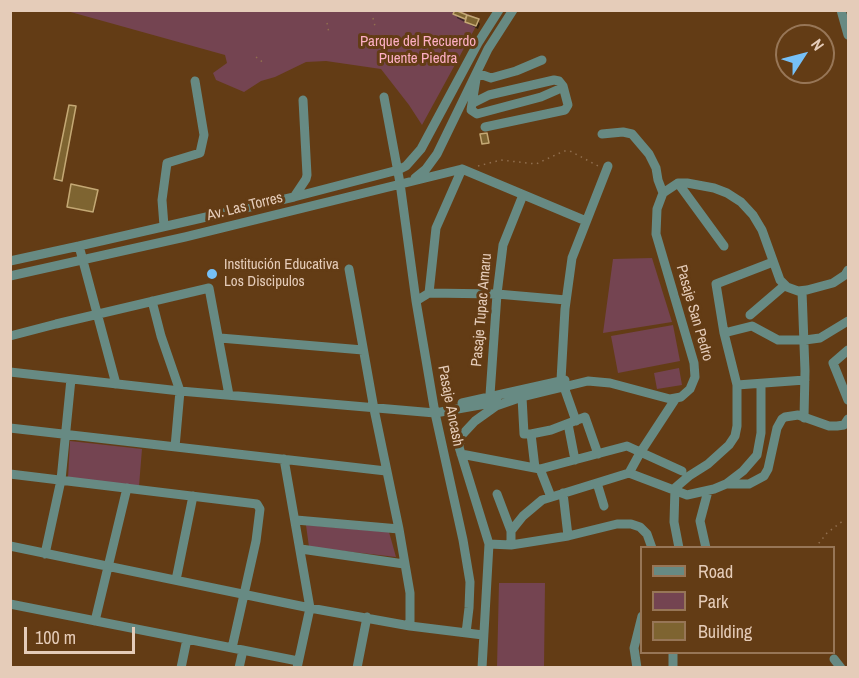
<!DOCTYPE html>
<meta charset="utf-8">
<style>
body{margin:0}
#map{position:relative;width:859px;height:678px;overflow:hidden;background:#633c15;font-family:"Archivo Narrow",sans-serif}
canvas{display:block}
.frame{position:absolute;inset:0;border:12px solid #e5ccb9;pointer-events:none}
.legend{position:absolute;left:640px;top:546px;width:195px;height:108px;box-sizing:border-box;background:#633c15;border:2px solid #977657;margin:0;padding:8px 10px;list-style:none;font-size:18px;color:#e5ccb9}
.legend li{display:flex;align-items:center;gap:12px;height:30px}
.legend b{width:30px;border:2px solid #977657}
.north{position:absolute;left:775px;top:24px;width:60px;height:60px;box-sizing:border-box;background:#633c15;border:2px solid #977657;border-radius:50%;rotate:54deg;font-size:16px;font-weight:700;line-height:24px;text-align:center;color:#e5ccb9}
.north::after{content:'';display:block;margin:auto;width:21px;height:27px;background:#76c0f7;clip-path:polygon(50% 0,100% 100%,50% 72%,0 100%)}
.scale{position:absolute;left:24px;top:627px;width:111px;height:27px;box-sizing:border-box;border:3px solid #e5ccb9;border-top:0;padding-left:8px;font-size:18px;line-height:21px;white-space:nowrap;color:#e5ccb9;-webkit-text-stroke:4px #633c15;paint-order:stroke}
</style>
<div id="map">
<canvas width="859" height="678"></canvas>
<div class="frame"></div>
<ul class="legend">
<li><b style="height:8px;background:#678a83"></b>Road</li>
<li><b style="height:16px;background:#744451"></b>Park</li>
<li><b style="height:16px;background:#7e6431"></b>Building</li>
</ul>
<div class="north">N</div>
<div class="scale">100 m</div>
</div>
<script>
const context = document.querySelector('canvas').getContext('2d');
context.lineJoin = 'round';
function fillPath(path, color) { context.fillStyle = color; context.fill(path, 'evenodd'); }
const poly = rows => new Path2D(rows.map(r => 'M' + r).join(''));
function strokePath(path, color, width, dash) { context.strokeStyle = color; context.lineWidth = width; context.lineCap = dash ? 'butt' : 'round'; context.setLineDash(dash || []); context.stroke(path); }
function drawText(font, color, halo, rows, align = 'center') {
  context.font = font + ' "Archivo Narrow",sans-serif'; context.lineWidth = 6; context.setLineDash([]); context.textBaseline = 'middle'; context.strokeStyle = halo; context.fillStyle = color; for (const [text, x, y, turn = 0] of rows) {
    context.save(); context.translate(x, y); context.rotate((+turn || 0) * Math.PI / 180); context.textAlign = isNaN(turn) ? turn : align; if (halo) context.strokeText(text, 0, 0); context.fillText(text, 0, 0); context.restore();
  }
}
fillPath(poly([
 [458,10,480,19,422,125,409,105,381,69,326,61,306,62,275,77,261,81,244,92,216,80,213,73,227,63,225,55,67,11],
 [652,258,672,322,603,333,613,259],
 [673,325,680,361,618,373,611,336],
 [679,368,682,385,657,389,654,373],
 [70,441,142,449,139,486,68,478],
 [306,525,389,532,396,557,309,547],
 [499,583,545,583,544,667,497,667]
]), '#744451');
fillPath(poly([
 [456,12,478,21,480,24,478,29,457,18],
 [75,108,62,182,56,181,55,179],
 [97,191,94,213,68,206]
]), '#0007');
const building = poly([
 [455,10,467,15,465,19,453,14,455,10],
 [467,15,479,19,476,26,465,22,467,15],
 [69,105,76,106,62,181,54,179,69,105],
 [487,133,489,143,482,144,480,134,487,133],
 [71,184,98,190,93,212,67,207,71,184]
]);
fillPath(building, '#7e6431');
strokePath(building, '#c4a874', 1.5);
strokePath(poly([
 [373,18,375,26],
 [327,23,329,33],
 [256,57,265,64],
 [478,166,501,160,536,164,564,151,570,151,600,167],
 [815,548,827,533,844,520]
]), '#916f4f', 1.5, [1.5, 4.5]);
strokePath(poly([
 [841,10,848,35],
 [542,60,516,71,491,78,477,73,471,110,477,114,541,97,557,90],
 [384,97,400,183,416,301,435,413,463,540,470,582,469,608,466,633],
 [473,103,489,95,554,80,559,81,563,86,568,105,565,110,485,127],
 [602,134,623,132,632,134,649,154,656,168,658,180,663,193],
 [415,178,426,169,437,154,488,49,513,10],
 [678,183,724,246],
 [294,197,306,179,307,175,303,100],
 [164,226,162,200,167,163,200,153,204,135,195,81],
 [79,246,294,197,398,170,406,166,421,149,478,43,499,10],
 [10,261,79,246,116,384],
 [349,269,374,409,399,529,410,593,410,626],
 [10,276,185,237,462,169,586,221],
 [802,291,805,371,804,418],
 [429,293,497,294,566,300],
 [152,301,161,336,180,391,175,447],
 [416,301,429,293,436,228,462,169],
 [750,315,785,285],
 [724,333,752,326,778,340,805,340,820,338,848,321],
 [10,336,56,324,209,288,229,395],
 [220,338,363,350],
 [848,350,833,363,848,400],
 [10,372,180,391,435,413,497,402],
 [561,380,565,309,572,258,608,166],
 [737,385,805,380],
 [564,387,576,421],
 [490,395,497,294,503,245,523,195],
 [522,397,524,434,531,434,535,468],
 [462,403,565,380],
 [568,424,575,460],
 [10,428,386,471],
 [531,434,551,430,585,417,598,454],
 [461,454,540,469,627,446,682,471],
 [284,459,310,608,297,668],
 [540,469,551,497],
 [629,473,640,453,676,398],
 [10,474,257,504,260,509,256,541,232,648],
 [597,483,604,506],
 [726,484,749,484,764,476,768,469,777,428,782,419,785,417,798,415,829,426,837,426,844,425,848,419],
 [563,493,568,536],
 [497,494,511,531],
 [296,520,399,529],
 [489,544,511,545,568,536,617,524,631,524,640,527,647,534,652,548],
 [511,545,511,531,523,516,542,500,629,473,687,495,714,489,726,484,743,471,757,455,761,433,761,384],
 [10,546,310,608,410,626,483,635],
 [679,548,674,522,675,488,689,476,708,464,729,445,735,436,737,426,737,385,724,333,716,284,773,262],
 [706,548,700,521,708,491],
 [301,549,404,564],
 [45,554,61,480,71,379],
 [176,580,193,496],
 [10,604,298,661],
 [95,621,127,488],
 [673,652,673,668],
 [834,659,841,668],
 [181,668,187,639],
 [239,668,243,650],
 [357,668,367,617],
 [482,668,489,544,459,447,461,436,475,421,496,406,522,397,588,381,610,383,670,399,681,397,690,389,695,377,694,363,656,234,657,209,663,193,678,183,687,183,714,188,727,193,741,202,753,215,762,230,780,280,787,287,798,291,807,290,833,283,845,275,848,270],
 [637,668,634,648,642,616]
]), '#678a83', 9);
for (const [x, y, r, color] of [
 [212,274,6,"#76c0f7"]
]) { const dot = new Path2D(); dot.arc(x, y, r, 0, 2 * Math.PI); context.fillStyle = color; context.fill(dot); strokePath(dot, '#633c15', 2); }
drawText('15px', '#fdafc4', '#633c15', [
 ["Parque del Recuerdo",418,42],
 ["Puente Piedra",418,59]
]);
drawText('15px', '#e5ccb9', '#633c15', [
 ["Av. Las Torres",245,207,-14],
 ["Pasaje Tupac Amaru",482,310,-85],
 ["Pasaje San Pedro",694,313,74],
 ["Pasaje Ancash",450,406,79]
]);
drawText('15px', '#e5ccb9', '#633c15', [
 ["Institución Educativa",224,265],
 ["Los Discipulos",224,282]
], 'left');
</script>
